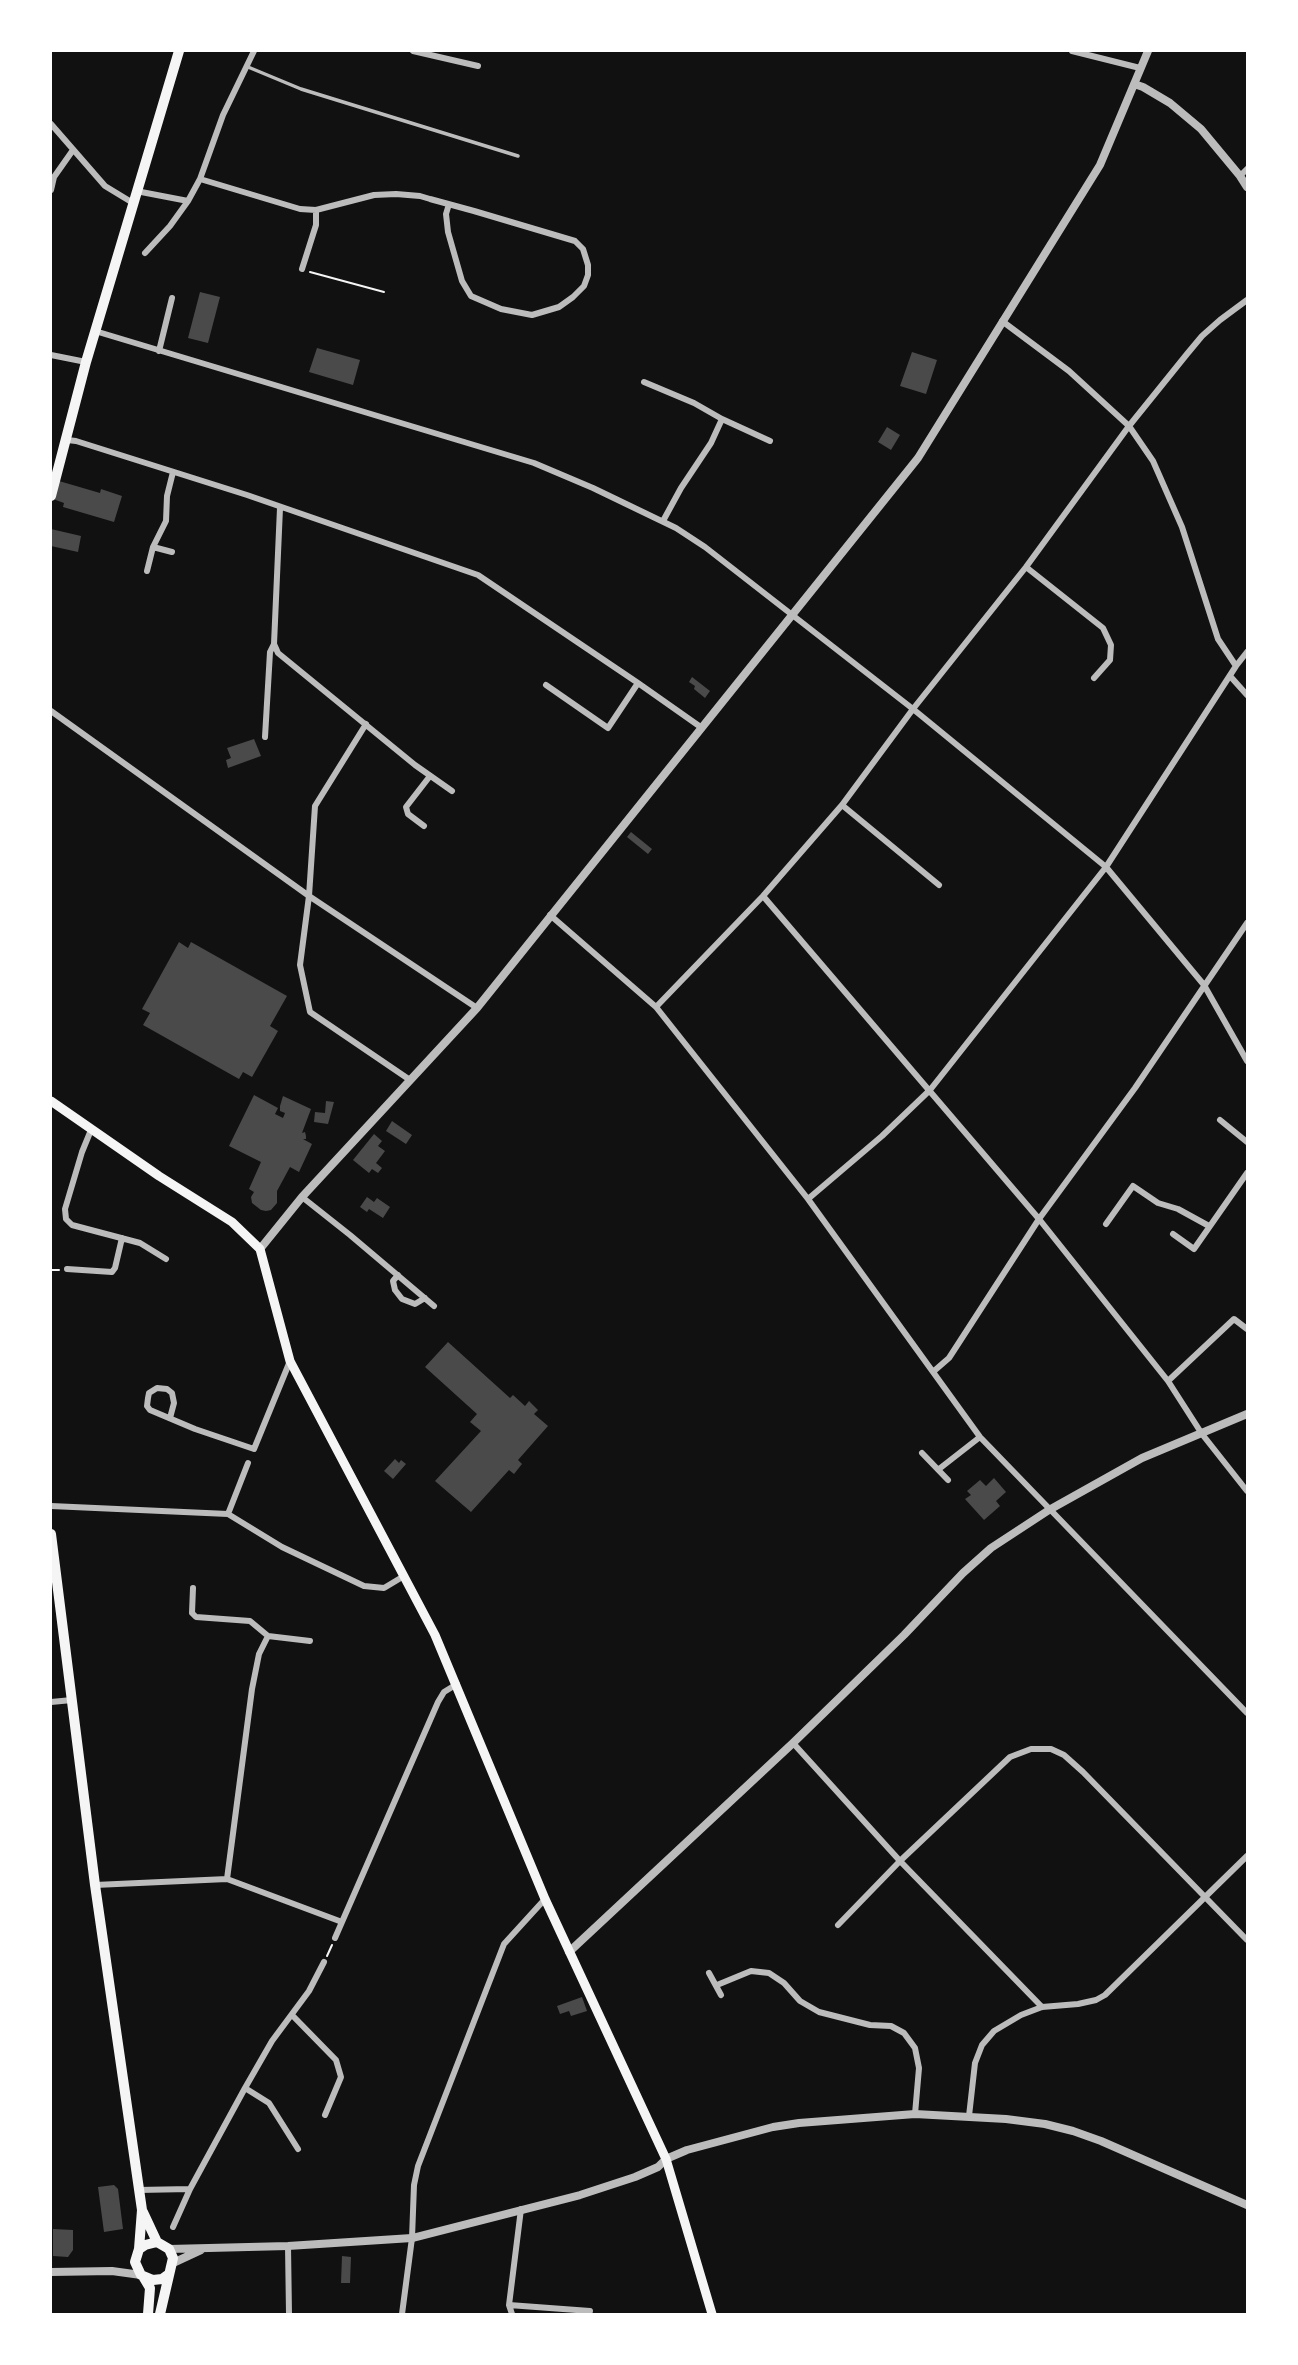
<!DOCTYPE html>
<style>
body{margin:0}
#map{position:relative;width:1298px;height:2365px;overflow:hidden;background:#111;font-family:"IBM Plex Sans",sans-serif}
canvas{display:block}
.frame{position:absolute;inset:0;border:52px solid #fff;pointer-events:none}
</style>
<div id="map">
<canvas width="1298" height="2365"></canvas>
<div class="frame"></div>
</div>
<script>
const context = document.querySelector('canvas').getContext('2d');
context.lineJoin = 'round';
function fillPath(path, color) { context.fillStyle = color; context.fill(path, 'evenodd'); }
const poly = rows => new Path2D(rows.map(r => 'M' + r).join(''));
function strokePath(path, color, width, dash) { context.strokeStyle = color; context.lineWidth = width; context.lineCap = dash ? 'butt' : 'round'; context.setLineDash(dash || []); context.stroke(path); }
fillPath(poly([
 [200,292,220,297,208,343,188,338],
 [317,348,360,360,353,385,309,372],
 [912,352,937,360,926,394,900,386],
 [887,427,900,435,891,450,878,442],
 [59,481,100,493,101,489,122,496,114,522,63,507,64,503,53,499],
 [51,529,81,536,78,552,51,546],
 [692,677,710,691,705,698,694,689,695,686,689,682],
 [254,739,261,756,228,768,226,760,231,758,227,748],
 [631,832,652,849,648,854,627,837],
 [179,942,188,948,191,942,287,996,270,1026,278,1031,252,1077,243,1072,239,1079,143,1025,150,1013,142,1009],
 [254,1095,278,1108,275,1114,283,1118,285,1113,280,1111,280,1106,283,1096,311,1109,302,1133,305,1132,306,1136,306,1139,303,1139,312,1144,299,1172,290,1167,277,1191,277,1203,271,1210,266,1211,261,1210,252,1203,251,1197,254,1192,249,1189,261,1162,229,1146],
 [326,1101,334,1102,328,1124,314,1122,315,1112,325,1113],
 [392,1121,412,1135,406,1144,386,1131],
 [374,1134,382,1141,378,1146,385,1151,376,1163,382,1168,378,1173,372,1169,369,1173,353,1160],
 [367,1197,374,1202,377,1198,390,1207,383,1218,369,1209,367,1212,360,1207],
 [448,1342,510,1398,513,1395,525,1406,529,1401,538,1410,534,1414,548,1426,518,1460,522,1464,514,1474,509,1470,471,1512,435,1481,481,1431,470,1422,477,1414,425,1367],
 [395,1459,399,1463,401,1460,406,1464,393,1479,384,1471],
 [994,1478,1006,1492,996,1501,1000,1506,984,1520,965,1499,971,1495,967,1491,980,1480,986,1486],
 [582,1997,587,2011,571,2016,569,2011,560,2014,557,2006],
 [114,2185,118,2189,123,2229,104,2232,98,2187],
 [53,2229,73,2230,73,2250,68,2257,53,2256],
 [342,2256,351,2257,350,2283,341,2283]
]), '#4a4a4a');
strokePath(poly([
 [310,272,384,292],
 [51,1270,59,1270],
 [327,1956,332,1945]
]), '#f5f5f5', 2);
strokePath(poly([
 [248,67,301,89,518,156]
]), '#bcbcbc', 3.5);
strokePath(poly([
 [413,51,478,66],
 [1072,51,1140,68],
 [51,124,105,186,133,203],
 [1240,176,1247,169],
 [200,179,300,209,316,210,374,195,396,194,420,196,430,199,474,211,575,241,583,249,588,265,588,275,584,286,573,297,559,307,532,315,501,309,471,296,462,281,448,232,446,214,449,204],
 [51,190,54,177,73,150],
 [136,191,188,201],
 [145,253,170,226,188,201,200,179,223,115,254,51],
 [302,269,316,225,316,210],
 [1002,321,1069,371,1129,426,1153,461,1182,527,1218,639,1236,666],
 [95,331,534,463,593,488,676,528,705,547,913,709,1106,867,1204,985,1247,1061],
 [159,351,172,298],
 [51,355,86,362],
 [644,382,694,403,722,419,770,441],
 [67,440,76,441,247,495,478,575,638,683,702,728],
 [280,508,274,644,278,653,415,765,452,791],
 [663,521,681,488,711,443,722,419],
 [153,547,172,552],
 [1026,567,1103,628,1111,645,1110,660,1094,678],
 [147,571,153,547,166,521,167,496,173,472],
 [1230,676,1247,695],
 [546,685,608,728,638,683],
 [51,711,309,896,477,1008],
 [366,724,315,806,309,896,300,965,310,1012,410,1080],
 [265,737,270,652,274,644],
 [842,805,939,885],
 [424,826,408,814,406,807,430,776],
 [763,896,1039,1219,1168,1381,1202,1434,1247,1491],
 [550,915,656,1007,808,1199,980,1437,1247,1713],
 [656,1007,763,896,842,805,913,709,1026,567,1129,426,1187,354,1202,336,1220,320,1247,300],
 [1220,1120,1247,1142],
 [91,1130,82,1152,65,1209,66,1219,72,1225,140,1243,166,1259],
 [302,1197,350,1235,434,1306],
 [808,1199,882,1136,930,1090,1106,867,1236,666,1247,652],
 [1106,1224,1133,1186,1158,1203,1178,1209,1209,1226],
 [1173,1234,1194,1249,1247,1173],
 [67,1269,112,1272,115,1268,122,1238],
 [398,1275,393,1281,395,1290,402,1299,415,1304,425,1298],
 [934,1371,949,1358,1039,1219,1135,1088,1247,923],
 [1168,1381,1234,1319,1247,1329],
 [170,1418,174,1403,172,1393,167,1389,157,1388,149,1393,148,1398,147,1406,150,1410,195,1429,254,1449,290,1361],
 [922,1453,948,1480],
 [939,1469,980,1437],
 [51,1506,228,1514,282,1547,364,1586,384,1588,404,1576],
 [228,1514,248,1463],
 [193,1588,192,1613,196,1617,250,1621,268,1636,310,1641],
 [51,1702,72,1700],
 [793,1743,900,1861,1042,2007],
 [227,1879,252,1689,259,1654,268,1636],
 [95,1885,227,1879,342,1922],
 [838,1925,900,1861,1010,1757,1031,1749,1051,1749,1064,1755,1083,1772,1247,1940],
 [335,1938,438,1702,444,1692,457,1684],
 [709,1973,721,1995],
 [717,1985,751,1971,769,1973,784,1983,800,2001,819,2012,870,2025,891,2026,904,2033,915,2048,919,2068,915,2114],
 [292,2015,336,2060,341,2077,325,2115],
 [245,2088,269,2103,298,2149],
 [969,2116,975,2063,982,2045,994,2031,1021,2015,1042,2007,1078,2004,1096,2000,1105,1995,1247,1856],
 [138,2190,190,2189],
 [173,2227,190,2189,245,2088,272,2041,309,1991,324,1962],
 [288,2246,289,2314],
 [509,2305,590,2311],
 [402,2314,412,2238,414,2185,418,2166,504,1944,545,1899],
 [512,2314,509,2305,521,2209]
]), '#bcbcbc', 6);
strokePath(poly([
 [1134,84,1143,87,1170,103,1201,129,1240,176,1247,187],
 [260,1249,302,1197,477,1008,918,458,1100,165,1148,51],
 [569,1952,793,1743,904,1635,963,1573,991,1548,1049,1510,1142,1458,1247,1414],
 [169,2249,288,2246,412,2238,580,2195,635,2177,658,2167,666,2159,687,2150,773,2127,799,2123,915,2114,1006,2119,1045,2124,1073,2131,1101,2141,1247,2205],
 [173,2263,201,2250],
 [51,2272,112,2271,141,2275]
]), '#bcbcbc', 8);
strokePath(poly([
 [51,1101,159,1176,232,1222,260,1249,290,1361,435,1635,545,1899,666,2159,712,2314]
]), '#f5f5f5', 9);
strokePath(poly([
 [51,496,86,362,179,51],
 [51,1534,95,1885,142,2210,139,2249],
 [143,2212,157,2242],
 [144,2278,150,2288,148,2314],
 [160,2314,173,2258,169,2249,157,2242,145,2245,139,2249,135,2262,141,2275,153,2280,162,2279,169,2274]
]), '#f5f5f5', 10);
</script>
